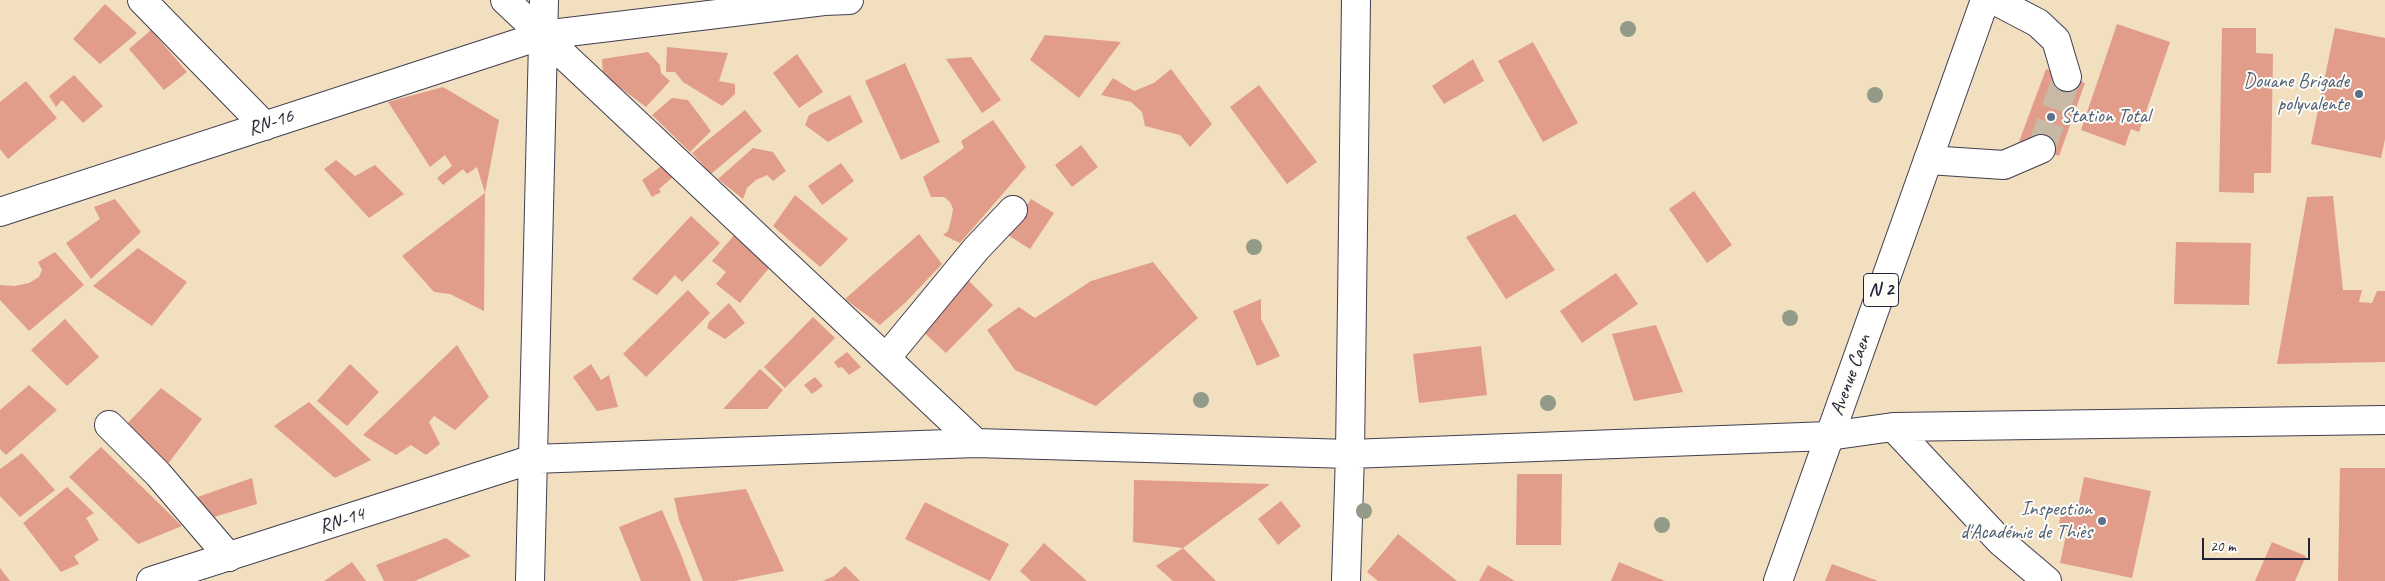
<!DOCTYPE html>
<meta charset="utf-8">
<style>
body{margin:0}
#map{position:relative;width:2385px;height:581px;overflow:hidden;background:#f1dfc0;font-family:Caveat,sans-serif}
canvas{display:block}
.scale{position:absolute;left:2202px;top:538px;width:108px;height:22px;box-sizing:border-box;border:2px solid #22223b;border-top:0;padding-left:6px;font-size:15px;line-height:18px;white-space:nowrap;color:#22223b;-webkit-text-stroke:4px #fdfcf7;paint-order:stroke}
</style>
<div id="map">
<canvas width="2385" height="581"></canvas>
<div class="scale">20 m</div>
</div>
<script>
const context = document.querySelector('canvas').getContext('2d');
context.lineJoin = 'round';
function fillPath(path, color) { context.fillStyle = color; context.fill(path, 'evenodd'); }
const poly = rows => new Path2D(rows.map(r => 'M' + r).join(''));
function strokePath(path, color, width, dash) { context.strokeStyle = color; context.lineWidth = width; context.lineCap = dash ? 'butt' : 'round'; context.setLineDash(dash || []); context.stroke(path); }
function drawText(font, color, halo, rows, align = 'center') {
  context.font = font + ' Caveat,sans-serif'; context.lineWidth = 4; context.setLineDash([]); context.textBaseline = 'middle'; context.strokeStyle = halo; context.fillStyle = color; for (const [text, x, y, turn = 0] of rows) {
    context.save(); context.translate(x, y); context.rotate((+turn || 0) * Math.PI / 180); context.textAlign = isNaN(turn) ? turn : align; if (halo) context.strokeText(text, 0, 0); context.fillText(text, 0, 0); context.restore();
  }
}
fillPath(poly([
 [105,4,137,33,100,64,73,39],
 [2117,24,2170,42,2139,132,2131,129,2125,146,2081,130],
 [2222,28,2256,28,2256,53,2273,54,2271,173,2254,173,2254,193,2219,192],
 [2335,28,2385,38,2385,139,2381,158,2311,144],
 [151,30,187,72,164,90,129,49],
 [1045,35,1121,42,1079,98,1030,60],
 [1533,42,1578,123,1543,142,1498,61],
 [667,47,728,53,719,81,735,84,735,94,722,106,683,82,675,72,666,72],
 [648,52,660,65,661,73,670,81,646,107,603,75,602,59],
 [797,54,823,92,799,108,773,73],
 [971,57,1001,100,982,113,946,59],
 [1473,59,1484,81,1444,104,1432,86],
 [905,63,940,142,901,160,865,81],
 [1171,69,1212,124,1190,147,1180,135,1145,126,1142,112,1131,102,1101,95,1113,78,1134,91,1154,83],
 [2046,69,2085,83,2059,156,2019,142],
 [74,75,103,106,83,123,62,100,56,107,49,96],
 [26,81,57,118,8,159,0,149,0,102],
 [1259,85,1317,162,1287,184,1230,107],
 [443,87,499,120,485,193,477,167,467,174,463,169,443,185,437,178,452,166,445,155,430,167,388,102],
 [850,95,863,122,828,142,805,125,809,115],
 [672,98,688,100,711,131,690,152,652,115],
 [745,110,762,131,711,174,692,153],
 [993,120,1026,167,960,243,943,235,948,231,951,220,953,209,950,202,944,197,931,197,923,177,964,148,961,141],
 [1081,145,1098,167,1072,187,1055,165],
 [753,148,773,152,786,171,773,181,767,175,756,180,747,188,743,199,718,179],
 [336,160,355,176,375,165,404,194,369,218,324,169],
 [841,163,854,181,822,205,808,186],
 [663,165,673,177,659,189,661,192,652,197,642,180],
 [1694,191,1732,245,1707,263,1669,209],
 [485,193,484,311,450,294,434,292,402,256],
 [795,195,848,239,820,267,773,226],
 [2333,196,2343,290,2362,290,2359,302,2372,303,2377,291,2385,291,2385,362,2277,364,2307,197],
 [115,199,141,232,91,279,66,243,100,219,94,207],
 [1031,199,1054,213,1030,249,1008,235],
 [1515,214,1555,270,1506,299,1466,237],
 [691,216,720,243,682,282,675,275,657,295,632,279],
 [736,233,773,263,740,303,716,284,726,272,712,261],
 [919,234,942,264,905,303,880,325,845,299],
 [2176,242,2251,243,2249,305,2174,304],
 [138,248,187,282,152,326,93,286],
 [55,252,84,285,29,331,0,300,0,285,15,286,29,283,39,277,42,270,38,262],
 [1153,262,1198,318,1096,406,1015,370,987,330,1019,307,1035,318,1091,281],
 [1616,273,1638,304,1582,343,1560,311],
 [967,279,993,305,946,353,919,328],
 [688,290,710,313,646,377,623,354],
 [1261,299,1261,319,1280,356,1257,366,1233,311],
 [729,303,745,323,725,339,707,328,709,322],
 [813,317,835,338,785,388,764,367],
 [65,319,99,357,67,386,31,350],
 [1656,325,1683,392,1634,401,1612,334],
 [457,345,489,397,455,430,434,416,429,422,440,444,426,455,411,445,396,455,363,435],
 [1481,346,1487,395,1419,403,1413,354],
 [847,352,861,367,849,375,842,367,838,368,834,362],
 [350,364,379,392,347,426,317,401],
 [591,364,601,380,609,375,618,407,597,411,573,377],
 [760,369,783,390,767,409,723,409],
 [815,377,823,386,812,394,804,385],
 [29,385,57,410,6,455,0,449,0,410],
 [161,388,202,419,164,469,122,429],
 [309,402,371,460,335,478,274,426],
 [101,447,182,526,138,544,69,477],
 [22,453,55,490,20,517,0,496,0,469],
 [2340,468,2385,468,2385,581,2338,581],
 [1517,474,1562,474,1561,545,1516,545],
 [2084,477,2151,491,2132,578,2060,563,2067,530,2058,529,2062,509,2077,512],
 [252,478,257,504,204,520,189,500],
 [1134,480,1270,484,1183,548,1133,542],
 [67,487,94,513,86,518,99,540,74,556,79,564,61,572,23,523],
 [746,489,784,571,734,581,703,581,679,520,674,498],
 [1281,501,1301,526,1278,545,1258,519],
 [925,502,1009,544,990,581,905,539],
 [662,510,680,552,691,581,641,581,619,527],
 [1398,534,1457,581,1378,581,1367,572],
 [446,538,471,556,415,581,384,581,376,565],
 [2272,542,2306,556,2295,581,2255,581],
 [1044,543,1087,581,1031,581,1020,571],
 [1183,548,1216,581,1173,581,1156,566],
 [352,562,366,581,324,581],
 [1619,562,1665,581,1611,581],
 [1832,564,1878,581,1825,581],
 [1488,565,1515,581,1479,581],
 [845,566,860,581,823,581,834,576],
 [0,568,10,581,0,581]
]), '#e29c8a');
strokePath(poly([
 [2041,149,2067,77]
]), '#c8b9a5', 28, [28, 14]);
const minor = poly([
 [142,0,265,126],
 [505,0,976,443],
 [1994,0,2038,23,2056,40,2067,77],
 [1928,160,2004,165,2041,149],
 [0,212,543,35,824,1,849,0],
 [886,358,976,249,1013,210],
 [109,425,158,474,229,557],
 [1893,427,2000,541,2047,581],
 [151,581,533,459,976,443,1350,454,1829,436,1893,427,2385,420],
 [530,581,544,0],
 [1346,581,1350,454,1356,0]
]);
const highway = poly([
 [1778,581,1985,0]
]);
strokePath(minor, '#413e4f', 30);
strokePath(highway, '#413e4f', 30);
strokePath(minor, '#fff', 28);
strokePath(highway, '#fff', 28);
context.fillStyle = '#939a88';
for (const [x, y] of [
 [1628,29],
 [1875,95],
 [1254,247],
 [1790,318],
 [1201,400],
 [1548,403],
 [1364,511],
 [1662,525]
]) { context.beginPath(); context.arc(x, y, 8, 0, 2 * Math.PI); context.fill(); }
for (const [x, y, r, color] of [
 [2359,94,5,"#5c6f8a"],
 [2051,117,5,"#5c6f8a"],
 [2102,521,5,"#5c6f8a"]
]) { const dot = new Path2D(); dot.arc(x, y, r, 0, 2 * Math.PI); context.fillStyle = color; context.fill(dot); strokePath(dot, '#fdfcf7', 2); }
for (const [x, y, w] of [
 [1881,290,35]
]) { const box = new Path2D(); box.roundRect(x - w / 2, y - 16.5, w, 33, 4); context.fillStyle = '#fdfcf7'; context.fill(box); strokePath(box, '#22223b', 1); }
drawText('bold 19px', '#22223b', null, [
 ["N 2",1881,290]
]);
drawText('20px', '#4e5e75', '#fdfcf7', [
 ["Douane Brigade",2349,82],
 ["polyvalente",2349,105],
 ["Station Total",2061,117,"left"],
 ["Inspection",2092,510],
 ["d'Académie de Thiès",2092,533]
], 'right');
drawText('20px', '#22223b', '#fdfcf7', [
 ["RN-16",271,123,-18],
 ["Avenue Caen",1851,375,-70],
 ["RN-14",342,521,-18]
]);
</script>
